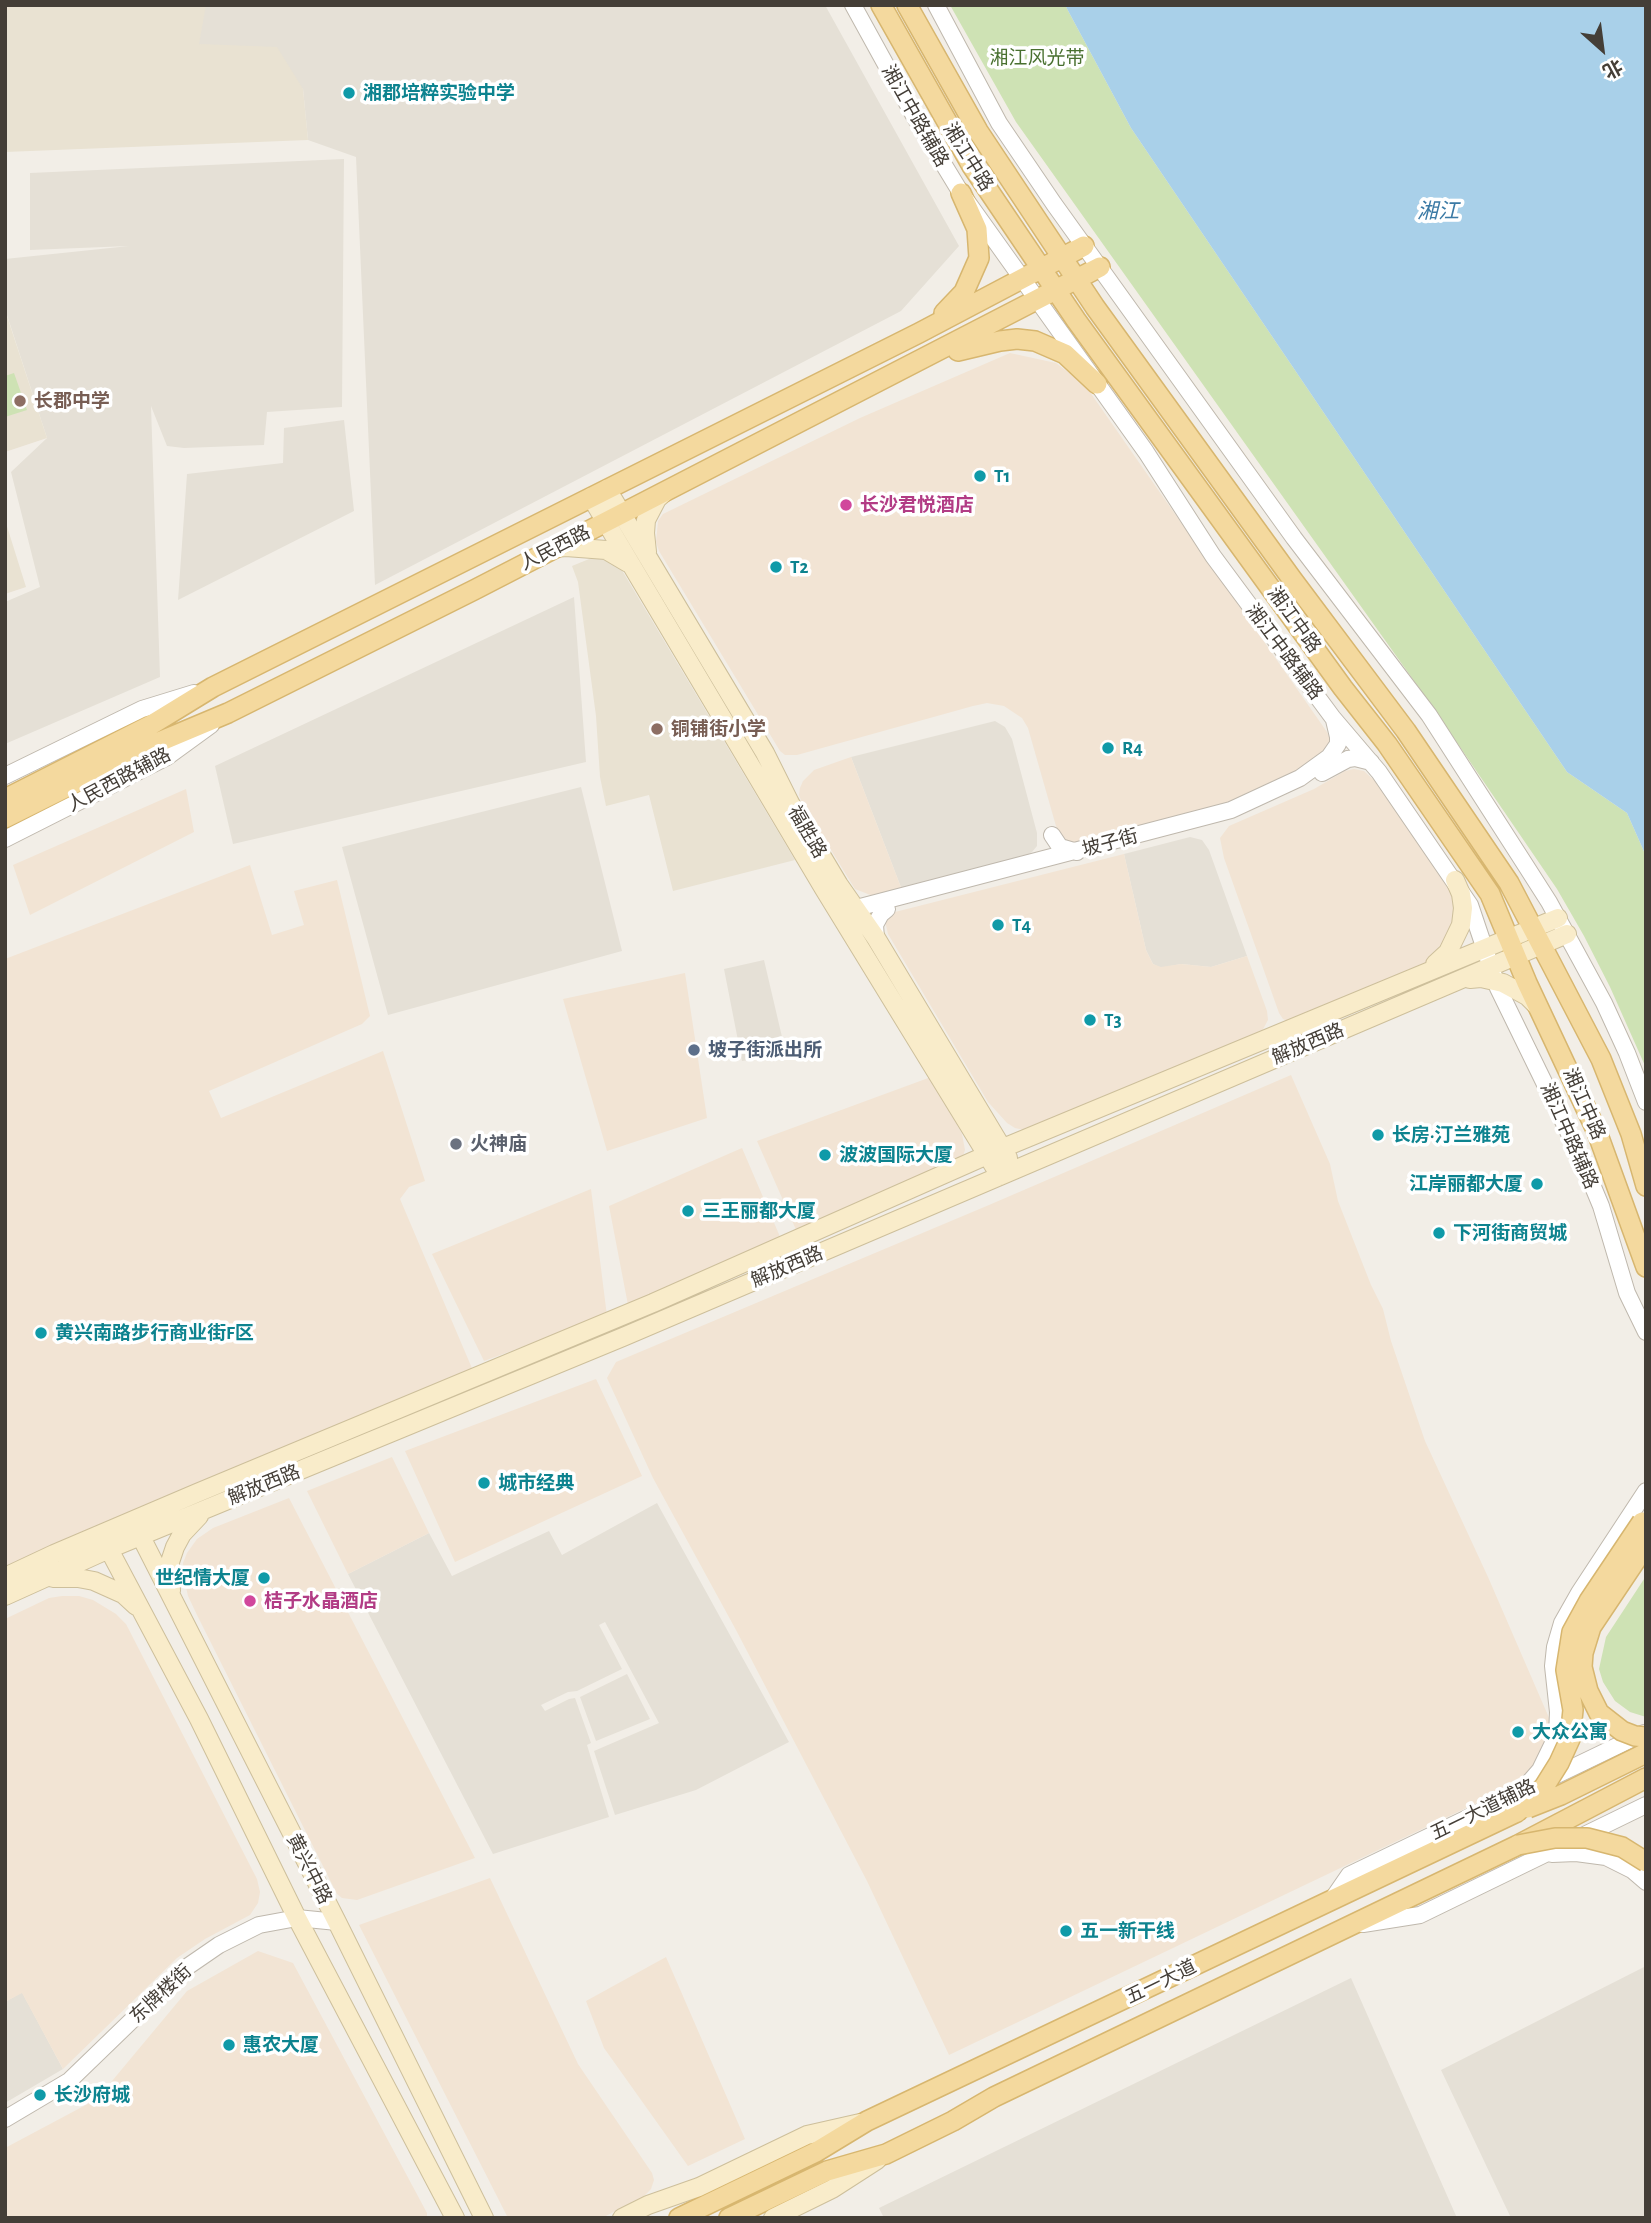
<!DOCTYPE html>
<meta charset="utf-8">
<style>
body{margin:0}
#map{position:relative;width:1651px;height:2223px;overflow:hidden;background:#f2eee7;font-family:"Alegreya Sans","Noto Sans SC",sans-serif}
canvas{display:block}
.frame{position:absolute;inset:0;border:7px solid #443e37;pointer-events:none}
.north{position:absolute;left:1567px;top:14px;width:70px;height:70px;-webkit-text-stroke:5px #fff;paint-order:stroke;rotate:152deg;font-size:19px;font-weight:700;line-height:28px;text-align:center;color:#443e37}
.north::after{content:'';display:block;margin:auto;width:24px;height:32px;background:#443e37;clip-path:polygon(50% 0,100% 100%,50% 72%,0 100%)}
</style>
<div id="map">
<canvas width="1651" height="2223"></canvas>
<div class="frame"></div>
<div class="north">北</div>
</div>
<script>
const context = document.querySelector('canvas').getContext('2d');
context.lineJoin = 'round';
function fillPath(path, color) { context.fillStyle = color; context.fill(path, 'evenodd'); }
const poly = rows => new Path2D(rows.map(r => 'M' + r).join(''));
function strokePath(path, color, width, dash) { context.strokeStyle = color; context.lineWidth = width; context.lineCap = dash ? 'butt' : 'round'; context.setLineDash(dash || []); context.stroke(path); }
function drawText(font, color, halo, rows, align = 'center') {
  context.font = font + ' "Alegreya Sans","Noto Sans SC",sans-serif'; context.lineWidth = 7; context.setLineDash([]); context.textBaseline = 'middle'; context.strokeStyle = halo; context.fillStyle = color; for (const [text, x, y, turn = 0] of rows) {
    context.save(); context.translate(x, y); context.rotate((+turn || 0) * Math.PI / 180); context.textAlign = isNaN(turn) ? turn : align; if (halo) context.strokeText(text, 0, 0); context.fillText(text, 0, 0); context.restore();
  }
}
fillPath(poly([
 [196,5,825,5,959,246,901,311,375,585,356,157,308,140,303,89,199,44],
 [344,159,342,407,267,412,264,445,184,448,167,446,151,406,160,677,5,744,5,602,40,587,11,472,47,438,5,309,5,259,129,246,30,250,30,173],
 [344,420,354,511,178,600,187,474,283,463,284,428],
 [574,597,586,762,233,844,215,766],
 [995,721,1005,727,1012,739,1037,833,1037,846,1032,852,1024,857,902,890,851,757],
 [581,787,622,951,388,1015,342,847],
 [1190,837,1202,840,1209,850,1247,956,1211,967,1181,964,1161,968,1153,964,1146,950,1124,854],
 [764,960,786,1054,742,1061,724,969],
 [657,1503,789,1742,696,1790,615,1815,594,1751,659,1723,605,1622,599,1625,622,1669,577,1691,568,1692,541,1705,545,1711,569,1699,575,1698,591,1743,587,1745,609,1817,493,1854,348,1574,429,1533,452,1576,549,1531,562,1555],
 [627,1674,650,1719,596,1741,580,1697],
 [1646,1966,1646,2218,1511,2218,1441,2070],
 [1351,1978,1457,2218,884,2218,879,2208],
 [22,1992,63,2069,5,2103,5,2002]
]), '#e5e0d6');
fillPath(poly([
 [1010,353,1056,363,1085,385,1327,732,1330,738,1328,751,1286,778,1221,807,1073,843,1065,840,1056,826,1028,728,1022,718,1004,706,987,703,973,706,797,755,785,755,780,751,659,551,656,542,658,521,663,514,860,418],
 [851,757,902,890,873,896,855,889,802,803,799,795,800,788,803,781,814,770],
 [1354,769,1364,771,1377,783,1443,878,1451,893,1454,909,1453,923,1444,948,1428,964,1288,1021,1283,1019,1279,1013,1224,858,1220,838,1229,826,1314,789,1345,771],
 [186,789,194,832,30,915,13,865],
 [1124,854,1146,950,1153,964,1161,967,1181,964,1211,967,1247,956,1267,1011,1268,1020,1261,1033,1024,1130,1015,1128,1007,1123,988,1102,888,934,885,921,890,913,895,912],
 [250,865,272,935,304,925,294,891,337,880,370,1016,362,1024,209,1091,221,1118,383,1051,425,1181,409,1187,400,1199,474,1373,5,1571,5,959],
 [685,973,707,1118,607,1151,563,999],
 [1291,1075,1330,1164,1338,1201,1371,1285,1383,1309,1391,1341,1425,1441,1488,1577,1553,1727,1534,1766,1510,1787,949,2055,867,1881,736,1630,653,1478,607,1378,616,1362,989,1205],
 [931,1077,962,1134,965,1150,963,1156,797,1232,757,1141],
 [742,1148,781,1239,628,1305,609,1206],
 [591,1189,607,1316,484,1361,432,1254],
 [596,1379,642,1476,455,1562,405,1451],
 [392,1457,429,1533,348,1574,307,1491],
 [289,1498,475,1858,357,1900,342,1898,337,1894,197,1615,188,1596,184,1578,183,1563,187,1553,197,1539,213,1528],
 [62,1596,79,1596,93,1600,116,1614,126,1624,257,1879,260,1892,258,1903,250,1915,205,1939,177,1958,63,2069,22,1993,5,2002,5,1619,49,1598],
 [490,1878,578,2064,652,2173,654,2180,651,2189,644,2196,602,2218,508,2218,359,1925],
 [258,1951,293,1963,427,2213,427,2218,5,2218,5,2148,97,2099,187,1991],
 [666,1957,745,2139,688,2166,604,2048,586,2001]
]), '#f2e4d4');
fillPath(poly([
 [5,5,206,5,199,44,277,47,303,89,308,140,5,152],
 [5,310,47,438,5,452],
 [5,520,26,587,5,594],
 [594,557,603,558,617,565,623,572,795,860,673,891,649,795,606,806,600,777,596,716,578,582,572,566]
]), '#e9e2d2');
fillPath(poly([
 [950,5,1065,5,1131,128,1567,772,1627,813,1646,856,1646,1068,1610,987,1584,936,1557,889,1434,709,1016,122],
 [14,373,27,410,5,417,5,376],
 [1646,1576,1646,1717,1630,1712,1615,1701,1603,1682,1599,1669,1606,1637]
]), '#cee2b4');
fillPath(poly([
 [1065,5,1646,5,1646,856,1627,813,1567,772,1131,128]
]), '#a9d0e9');
const tertiary = poly([
 [853,5,913,114,961,193,1146,452,1213,556,1333,718,1379,772,1470,905,1498,988,1581,1158,1601,1206,1627,1293,1646,1332],
 [936,5,999,123,1054,204,1294,538,1429,715,1526,866,1549,902,1604,1003,1627,1053,1646,1102],
 [1322,773,1348,759,1355,758,1371,762],
 [5,776,142,709,194,693],
 [1052,835,1060,847,1077,852],
 [5,839,167,757,211,725],
 [845,911,1231,810,1300,778,1329,757,1338,744,1338,737,1334,720],
 [876,938,875,925,881,914,887,909],
 [1526,1786,1540,1770,1557,1735,1558,1712,1553,1666,1555,1647,1562,1623,1579,1593,1646,1491],
 [1552,1854,1576,1853,1606,1857,1632,1870,1646,1882],
 [1331,1901,1349,1875,1644,1733],
 [1363,1924,1420,1915,1646,1805],
 [5,2119,69,2081,187,1967,219,1945,259,1925,297,1918,337,1922]
]);
const secondary = poly([
 [607,489,765,753,790,803,839,885,876,938,1008,1158],
 [591,497,824,889,1000,1176],
 [555,548,566,547,606,550,628,563],
 [647,552,645,533,646,520,657,499,665,492],
 [1435,964,1448,952,1461,925,1463,908,1461,894,1455,880],
 [1470,979,1481,978,1503,983,1527,996,1538,1007],
 [136,1527,337,1922,484,2218],
 [104,1540,199,1719,297,1918,455,2218],
 [5,1577,54,1554,197,1493,653,1303,1003,1148,1558,918],
 [53,1578,78,1578,94,1581,123,1594,136,1606],
 [171,1591,170,1562,175,1547,182,1534,199,1516],
 [5,1596,109,1549,623,1337,1567,934],
 [622,2218,648,2205,699,2187,807,2135,860,2123],
 [773,2218,832,2189,877,2160]
]);
const primary = poly([
 [881,5,972,166,1076,320,1343,688,1387,744,1490,894,1527,983,1597,1132,1646,1267],
 [907,5,978,131,1095,307,1292,579,1406,731,1509,883,1601,1059,1631,1134,1646,1186],
 [944,313,964,292,979,258,977,229,961,193],
 [958,351,1000,341,1017,339,1035,341,1065,354,1097,384],
 [5,799,151,725,213,687,919,333,1084,246],
 [5,818,147,747,228,713,474,590,1100,267],
 [679,2218,816,2152,867,2121,1517,1812],
 [729,2218,827,2171,886,2154,953,2121,994,2097,1518,1845,1646,1778]
]);
strokePath(tertiary, '#bfb8ad', 18);
strokePath(secondary, '#cdbf9b', 20);
strokePath(primary, '#d7b66f', 22);
strokePath(tertiary, '#fff', 16);
strokePath(secondary, '#f9ecca', 18);
strokePath(primary, '#f4d99e', 19);
const primaryBridge = poly([
 [1646,1545,1591,1627,1583,1653,1582,1667,1588,1691,1599,1713,1622,1731,1635,1736,1646,1737],
 [1528,1808,1561,1795,1646,1753],
 [1517,1812,1544,1787,1559,1763,1570,1739,1573,1710,1566,1670,1572,1632,1589,1601,1642,1522],
 [1518,1845,1555,1838,1587,1838,1622,1847,1646,1862]
]);
strokePath(primaryBridge, '#d7b66f', 22, []);
strokePath(primaryBridge, '#f4d99e', 19);
for (const [x, y, r, color] of [
 [349,93,7,"#0f9aa8"],
 [20,401,7,"#8d6e63"],
 [980,476,7,"#0f9aa8"],
 [846,505,7,"#d1479c"],
 [776,567,7,"#0f9aa8"],
 [657,729,7,"#8d6e63"],
 [1108,748,7,"#0f9aa8"],
 [998,925,7,"#0f9aa8"],
 [1090,1020,7,"#0f9aa8"],
 [694,1050,7,"#5c6f8a"],
 [1378,1135,7,"#0f9aa8"],
 [456,1144,7,"#6b7280"],
 [825,1155,7,"#0f9aa8"],
 [1537,1184,7,"#0f9aa8"],
 [688,1211,7,"#0f9aa8"],
 [1439,1233,7,"#0f9aa8"],
 [41,1333,7,"#0f9aa8"],
 [484,1483,7,"#0f9aa8"],
 [264,1578,7,"#0f9aa8"],
 [250,1601,7,"#d1479c"],
 [1518,1732,7,"#0f9aa8"],
 [1066,1931,7,"#0f9aa8"],
 [229,2045,7,"#0f9aa8"],
 [40,2095,7,"#0f9aa8"]
]) { const dot = new Path2D(); dot.arc(x, y, r, 0, 2 * Math.PI); context.fillStyle = color; context.fill(dot); strokePath(dot, '#fff', 2.5); }
drawText('19px', '#497030', '#fff', [
 ["湘江风光带",1037,58]
]);
drawText('bold 19px', '#0d838f', '#fff', [
 ["湘郡培粹实验中学",363,93],
 ["T1",994,476],
 ["T2",790,567],
 ["R4",1122,748],
 ["T4",1012,925],
 ["T3",1104,1020],
 ["长房·汀兰雅苑",1392,1135],
 ["波波国际大厦",839,1155],
 ["江岸丽都大厦",1523,1184,"right"],
 ["三王丽都大厦",702,1211],
 ["下河街商贸城",1453,1233],
 ["黄兴南路步行商业街F区",55,1333],
 ["城市经典",498,1483],
 ["世纪情大厦",250,1578,"right"],
 ["大众公寓",1532,1732],
 ["五一新干线",1080,1931],
 ["惠农大厦",243,2045],
 ["长沙府城",54,2095]
], 'left');
drawText('19px', '#443e37', '#fff', [
 ["湘江中路辅路",915,116,60],
 ["湘江中路",968,157,58],
 ["人民西路",555,548,-27],
 ["湘江中路",1294,620,54],
 ["湘江中路辅路",1284,652,53],
 ["人民西路辅路",119,780,-28],
 ["福胜路",807,832,60],
 ["坡子街",1110,843,-15],
 ["解放西路",1308,1044,-23],
 ["湘江中路",1584,1104,66],
 ["湘江中路辅路",1569,1136,66],
 ["解放西路",787,1267,-23],
 ["解放西路",264,1485,-22],
 ["五一大道辅路",1483,1810,-26],
 ["黄兴中路",309,1869,63],
 ["五一大道",1161,1982,-26],
 ["东牌楼街",161,1994,-43]
]);
drawText('bold 19px', '#785e54', '#fff', [
 ["长郡中学",34,401],
 ["铜铺街小学",671,729]
], 'left');
drawText('bold 19px', '#b23c85', '#fff', [
 ["长沙君悦酒店",860,505],
 ["桔子水晶酒店",264,1601]
], 'left');
drawText('bold 19px', '#4e5e75', '#fff', [
 ["坡子街派出所",708,1050]
], 'left');
drawText('bold 19px', '#5b616d', '#fff', [
 ["火神庙",470,1144]
], 'left');
drawText('italic 21px', '#3b7aa5', '#fff', [
 ["湘江",1438,212]
]);
</script>
